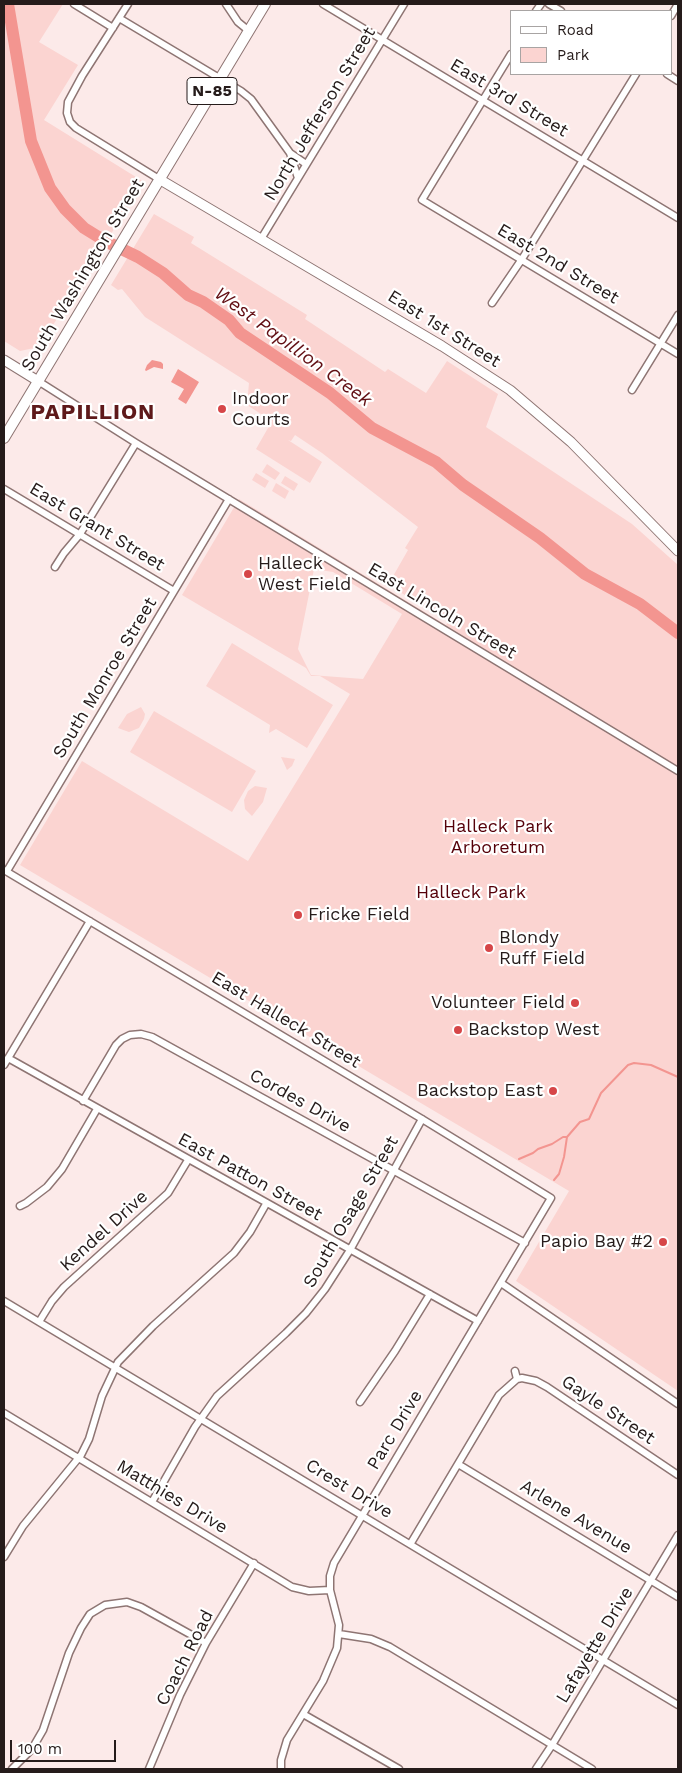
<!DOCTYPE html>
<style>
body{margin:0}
#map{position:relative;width:682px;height:1773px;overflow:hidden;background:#fceae9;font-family:"Work Sans",sans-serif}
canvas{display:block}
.frame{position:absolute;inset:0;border:5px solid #251b1a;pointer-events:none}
.legend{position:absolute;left:510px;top:10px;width:162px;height:65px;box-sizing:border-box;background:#fff;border:1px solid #a8a4a3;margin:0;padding:6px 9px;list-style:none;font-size:15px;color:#251b1a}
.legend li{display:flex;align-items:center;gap:10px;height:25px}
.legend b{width:25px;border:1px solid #a8a4a3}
.scale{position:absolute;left:10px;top:1740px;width:106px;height:22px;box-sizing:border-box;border:2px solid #251b1a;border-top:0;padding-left:6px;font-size:15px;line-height:18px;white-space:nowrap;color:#251b1a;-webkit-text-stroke:4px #fff;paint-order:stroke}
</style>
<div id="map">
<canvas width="682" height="1773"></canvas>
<div class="frame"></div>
<ul class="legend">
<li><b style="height:6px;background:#fff"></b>Road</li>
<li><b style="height:14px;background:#fbd4d1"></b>Park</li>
</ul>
<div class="scale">100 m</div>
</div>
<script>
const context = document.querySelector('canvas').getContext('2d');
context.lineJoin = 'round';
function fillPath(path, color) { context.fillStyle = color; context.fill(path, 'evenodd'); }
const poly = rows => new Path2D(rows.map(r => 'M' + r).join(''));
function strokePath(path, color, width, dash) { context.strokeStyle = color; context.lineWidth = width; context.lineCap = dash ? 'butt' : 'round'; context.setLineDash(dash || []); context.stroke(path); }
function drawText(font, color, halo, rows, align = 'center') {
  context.font = font + ' "Work Sans",sans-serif'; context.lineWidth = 4.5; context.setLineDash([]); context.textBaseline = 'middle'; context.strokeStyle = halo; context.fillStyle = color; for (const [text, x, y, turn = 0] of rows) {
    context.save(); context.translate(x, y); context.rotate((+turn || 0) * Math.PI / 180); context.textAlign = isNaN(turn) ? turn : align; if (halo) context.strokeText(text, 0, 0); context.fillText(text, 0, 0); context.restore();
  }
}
fillPath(poly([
 [4,4,63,4,39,42,78,65,44,120,144,182,39,347,20,351,4,341],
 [154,214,194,237,191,243,307,315,305,319,385,372,388,369,426,393,447,361,498,394,486,427,632,524,678,565,678,1391,516,1281,569,1191,20,865,82,761,248,861,350,694,320,676,311,676,306,668,182,595,239,499,446,625,449,621,388,585,408,550,405,548,418,527,322,453,295,435,291,441,288,440,322,462,310,483,256,449,272,421,247,405,249,383,145,317,122,289,118,290,111,285],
 [314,569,333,572,402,614,363,679,311,675,298,649],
 [267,464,280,473,275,480,262,472],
 [256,473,269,481,265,488,252,480],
 [285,476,298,484,294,491,281,483],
 [276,483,289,491,285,499,272,491],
 [232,643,333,705,307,748,276,729,269,733,270,725,206,686],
 [141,707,145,714,144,719,139,728,129,732,118,728,127,714],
 [154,711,256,771,232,812,130,752],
 [281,757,295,759,292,766,287,770],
 [255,786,267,788,263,802,252,816,245,809,244,800,248,791]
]), '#fbd4d1');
fillPath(poly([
 [152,360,161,362,163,364,163,369,154,367,146,371,145,370,147,365],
 [178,369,199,382,186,404,178,399,184,389,171,382]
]), '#f39590');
strokePath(poly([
 [4,12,10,13],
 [519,1159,533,1153,538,1149,552,1144,563,1137,567,1137,580,1122,589,1119,601,1093,628,1065,634,1063,651,1065,678,1077],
 [554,1180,559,1174,564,1157,567,1137]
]), '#f39590', 2);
strokePath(poly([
 [8,4,31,141,50,188,65,209,84,228,105,241,138,257,163,273,188,295,203,302,229,320,240,333,330,393,372,428,436,462,463,485,540,538,585,574,640,604,678,633]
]), '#f39590', 12);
const street = poly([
 [74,4,113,28],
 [128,4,82,76,68,102,67,113,70,122,76,128,159,179],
 [226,4,238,22,249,31],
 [323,4,678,218],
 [549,4,561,11],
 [536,11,541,4],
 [671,16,678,4],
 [119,18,241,91,251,99,290,153,298,178],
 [511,54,422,200,678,354],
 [667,74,678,81],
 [290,153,306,164],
 [261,239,404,4],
 [492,303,522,259,636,74],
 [38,381,136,443,678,771],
 [632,390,678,315],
 [4,489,174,591],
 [55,567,64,553,80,534,136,443],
 [4,870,422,1119,551,1198,334,1563,330,1576,330,1590,339,1625,337,1648,323,1681,287,1740,281,1760,281,1769],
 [7,871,229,499],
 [8,1058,478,1321],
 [4,1065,90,921],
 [83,1101,116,1045,122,1039,130,1035,141,1034,152,1037,525,1243],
 [20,1206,26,1203,47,1187,62,1169,97,1109],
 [501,1283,678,1404],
 [4,1301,678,1705],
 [39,1322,52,1301,64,1287,168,1193,188,1160],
 [515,1371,517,1379],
 [517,1379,522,1378,536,1381,547,1387,678,1475],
 [360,1402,395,1351,430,1294],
 [4,1413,292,1587,309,1591,330,1590],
 [458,1464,678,1597],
 [152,1502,195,1427,217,1396,286,1333,306,1313,325,1289,350,1250,422,1119],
 [411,1543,499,1395,517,1379],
 [4,1557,23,1526,81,1455,89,1439,102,1396,118,1362,153,1326,234,1253,250,1232,266,1204],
 [339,1634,371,1639,390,1647,592,1769],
 [303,1714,399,1769],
 [12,1769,32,1749,43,1730,69,1653,81,1628,90,1614,105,1605,127,1602,141,1607,206,1643],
 [149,1769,180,1695,206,1643,254,1563],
 [536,1769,552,1745,678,1535]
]);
const secondary = poly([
 [159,179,442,346,510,390,571,442,678,551],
 [4,360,38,381]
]);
const primary = poly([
 [4,438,265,4]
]);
strokePath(street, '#8e7573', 9);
strokePath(secondary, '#8e7573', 11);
strokePath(primary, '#8e7573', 12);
strokePath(street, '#fff', 6);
strokePath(secondary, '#fff', 9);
strokePath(primary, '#fff', 10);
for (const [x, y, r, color] of [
 [222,409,5,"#d64648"],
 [248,574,5,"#d64648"],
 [298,915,5,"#d64648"],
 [489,948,5,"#d64648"],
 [575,1003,5,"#d64648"],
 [458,1030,5,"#d64648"],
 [553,1091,5,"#d64648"],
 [663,1242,5,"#d64648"]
]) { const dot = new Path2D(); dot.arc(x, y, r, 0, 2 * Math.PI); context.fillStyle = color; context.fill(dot); strokePath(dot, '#fff', 2); }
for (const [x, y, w] of [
 [212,91,50]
]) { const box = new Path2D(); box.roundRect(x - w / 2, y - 13.5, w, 27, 4); context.fillStyle = '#fff'; context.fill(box); strokePath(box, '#251b1a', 1); }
drawText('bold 16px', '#251b1a', null, [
 ["N-85",212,91]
]);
drawText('18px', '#251b1a', '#fff', [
 ["East 3rd Street",509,98,31],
 ["North Jefferson Street",320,114,-59],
 ["East 2nd Street",558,264,31],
 ["South Washington Street",83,275,-59],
 ["East 1st Street",444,329,32],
 ["East Grant Street",97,527,31],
 ["East Lincoln Street",442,611,31],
 ["South Monroe Street",105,678,-59],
 ["East Halleck Street",286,1020,31],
 ["Cordes Drive",300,1101,29],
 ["East Patton Street",250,1177,29],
 ["South Osage Street",351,1212,-60],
 ["Kendel Drive",104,1231,-42],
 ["Gayle Street",608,1410,34],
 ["Parc Drive",395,1430,-59],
 ["Crest Drive",349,1489,31],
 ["Matthies Drive",172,1497,31],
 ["Arlene Avenue",576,1517,31],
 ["Lafayette Drive",595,1645,-59],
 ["Coach Road",185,1658,-63]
]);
drawText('18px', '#251b1a', '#fff', [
 ["Indoor",232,399],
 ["Courts",232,420],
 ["Halleck",258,564],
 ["West Field",258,585],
 ["Fricke Field",308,915],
 ["Blondy",499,938],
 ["Ruff Field",499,959],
 ["Volunteer Field",565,1003,"right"],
 ["Backstop West",468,1030],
 ["Backstop East",543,1091,"right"],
 ["Papio Bay #2",653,1242,"right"]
], 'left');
drawText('18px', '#550009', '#fff', [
 ["Halleck Park",498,827],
 ["Arboretum",498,848],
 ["Halleck Park",471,893]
]);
drawText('italic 19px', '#620f14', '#fff', [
 ["West Papillion Creek",293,347,36]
]);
context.letterSpacing = '1px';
drawText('bold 22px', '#5e191a', '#fff', [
 ["PAPILLION",93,413]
]);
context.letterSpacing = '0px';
</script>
